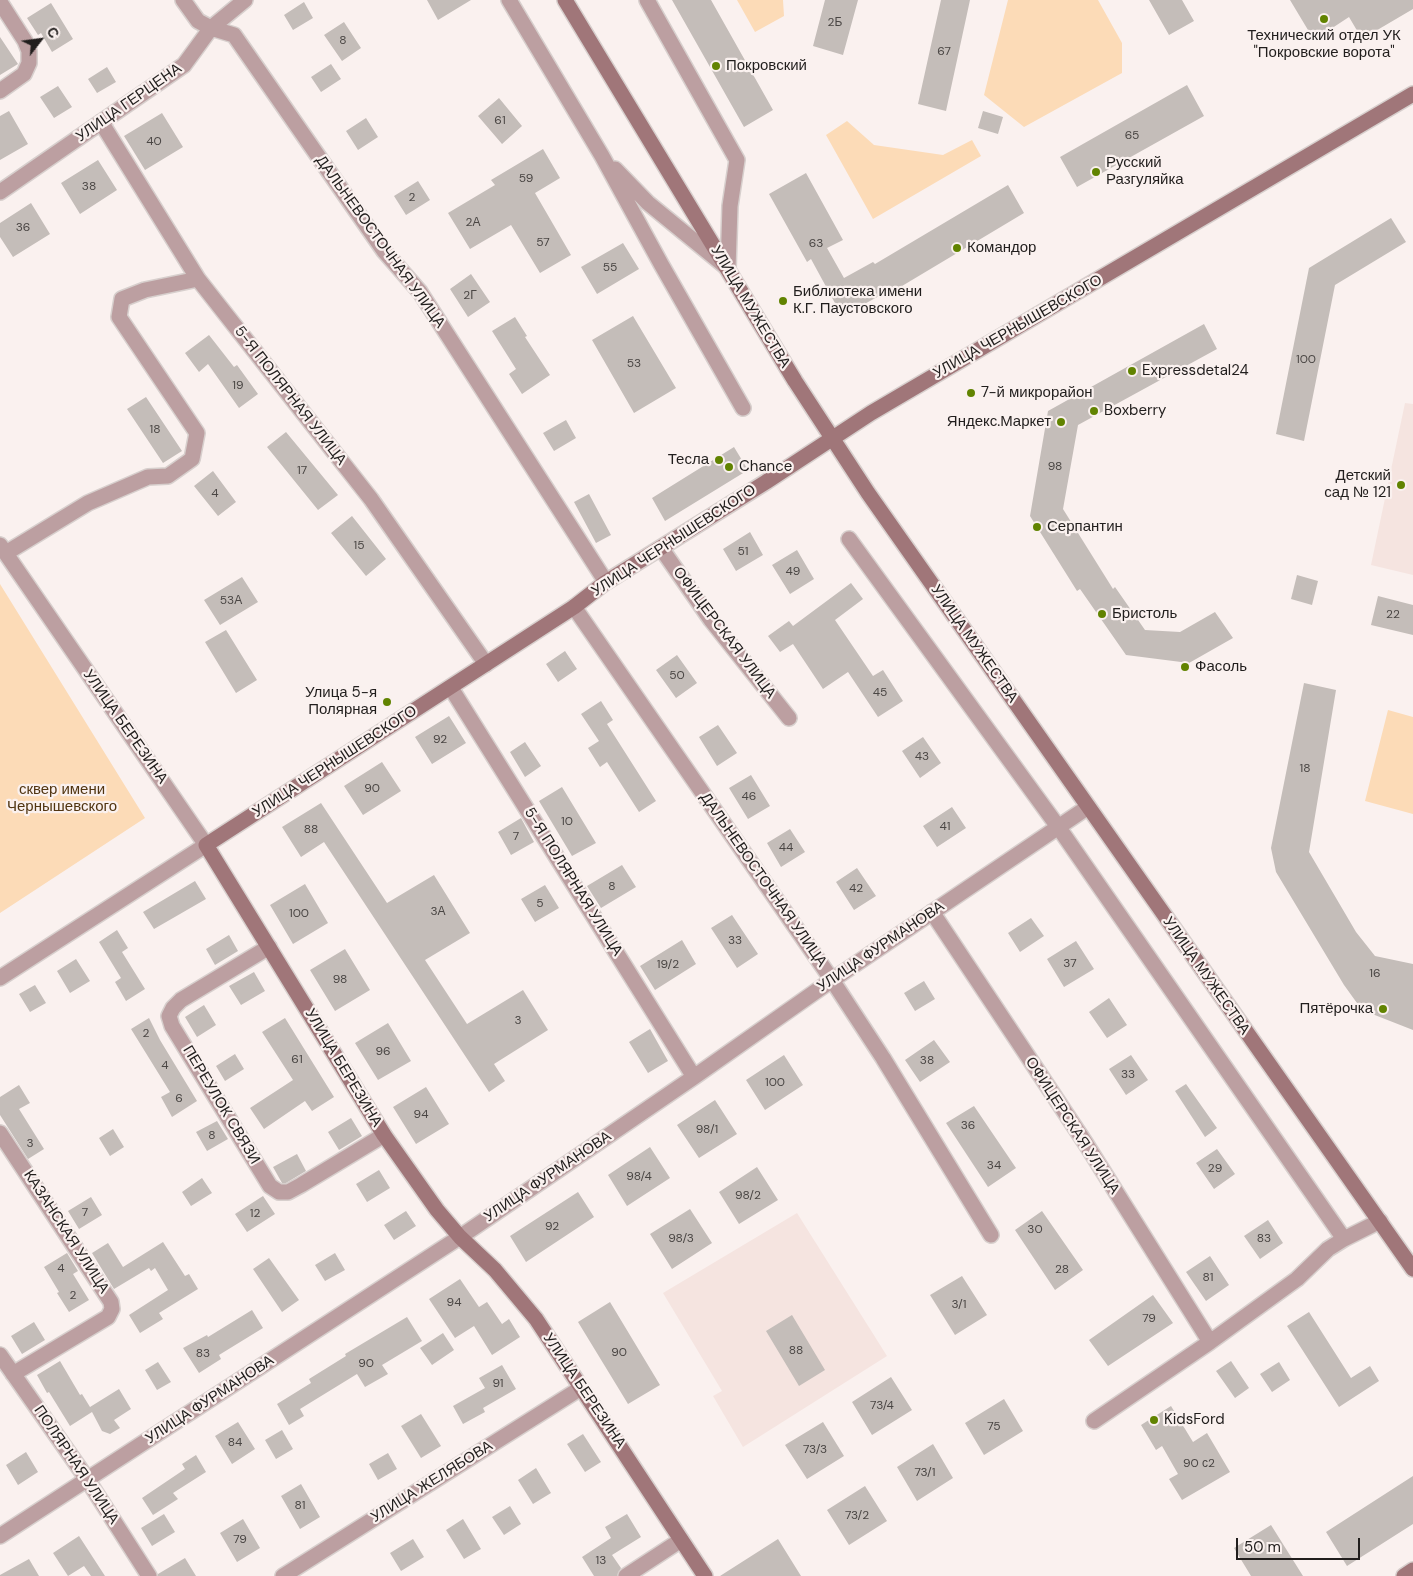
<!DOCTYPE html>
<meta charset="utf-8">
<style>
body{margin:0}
#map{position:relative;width:1413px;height:1576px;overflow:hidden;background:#faf1ef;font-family:"DM Sans",sans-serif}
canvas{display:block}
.north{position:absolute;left:15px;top:15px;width:50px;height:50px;-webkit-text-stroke:4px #faf1ef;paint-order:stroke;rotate:60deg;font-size:14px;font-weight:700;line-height:20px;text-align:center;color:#211e1d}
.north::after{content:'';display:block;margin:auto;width:18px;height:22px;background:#211e1d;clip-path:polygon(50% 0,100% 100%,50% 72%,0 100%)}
.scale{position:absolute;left:1236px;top:1538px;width:124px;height:22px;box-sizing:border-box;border:2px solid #211e1d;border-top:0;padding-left:6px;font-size:15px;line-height:18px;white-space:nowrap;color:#211e1d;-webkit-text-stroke:4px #faf1ef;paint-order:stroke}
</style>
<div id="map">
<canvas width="1413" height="1576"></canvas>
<div class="north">С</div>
<div class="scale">50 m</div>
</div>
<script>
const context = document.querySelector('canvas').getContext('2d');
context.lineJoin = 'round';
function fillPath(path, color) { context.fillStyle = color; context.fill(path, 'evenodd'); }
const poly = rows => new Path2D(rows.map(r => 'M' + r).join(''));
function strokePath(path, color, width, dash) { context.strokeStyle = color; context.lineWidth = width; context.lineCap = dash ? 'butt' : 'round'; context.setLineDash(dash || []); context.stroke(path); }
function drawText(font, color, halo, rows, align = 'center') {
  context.font = font + ' "DM Sans",sans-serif'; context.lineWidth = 4.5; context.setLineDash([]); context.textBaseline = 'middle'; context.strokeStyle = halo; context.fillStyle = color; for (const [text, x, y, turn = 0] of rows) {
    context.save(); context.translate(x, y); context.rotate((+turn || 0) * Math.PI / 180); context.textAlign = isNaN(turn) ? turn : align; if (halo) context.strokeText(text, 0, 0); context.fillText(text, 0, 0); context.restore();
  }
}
fillPath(poly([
 [1405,403,1413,404,1413,575,1371,565],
 [797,1213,887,1356,743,1447,713,1396,722,1391,663,1293]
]), '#f5e4e0');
fillPath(poly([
 [737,0,783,0,784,16,755,32],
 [1008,0,1098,0,1122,43,1122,73,1024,127,984,95],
 [847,121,874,145,943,155,972,140,981,156,873,219,826,135],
 [0,584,145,818,0,913],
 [1388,710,1413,717,1413,814,1365,801]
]), '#fcdbb7');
fillPath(poly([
 [427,0,471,0,438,20],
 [672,0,711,0,773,110,744,127],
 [825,0,858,0,843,55,813,46],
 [941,0,970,0,946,111,918,104],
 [1149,0,1182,0,1194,21,1169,35],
 [1290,0,1413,0,1413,9,1362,39,1349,17,1314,40],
 [304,2,313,18,293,30,284,15],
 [51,3,73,39,52,52,41,33,38,35,27,18],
 [344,22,361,48,342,61,324,35],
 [0,37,18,64,0,75],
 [331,64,341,79,321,92,311,77],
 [107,67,116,82,97,93,88,79],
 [1187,85,1204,116,1077,187,1060,157],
 [58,86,72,107,54,118,40,97],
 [499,98,522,126,502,144,478,116],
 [9,111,28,144,0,160,0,116],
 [983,111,1003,117,998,134,978,128],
 [162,113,183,147,145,170,124,136],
 [366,118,378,137,358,150,346,131],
 [543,149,560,178,535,193,571,255,540,273,511,225,470,249,448,213,495,185,491,180],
 [98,160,117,190,80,214,61,183],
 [806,173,843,240,827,248,844,278,873,262,875,264,1008,185,1024,213,897,289,896,287,842,316,811,259,807,262,769,194],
 [418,181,430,200,406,215,394,196],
 [31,203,50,234,13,257,0,237,0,223],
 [1391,218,1406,242,1335,285,1304,441,1276,434,1309,268],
 [623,243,639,269,597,294,581,267],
 [471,274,490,302,468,317,450,289],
 [633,316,676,388,634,413,592,340],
 [515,317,527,336,525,337,550,375,522,394,509,374,516,369,492,331],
 [1204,324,1217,349,1078,425,1063,509,1113,589,1115,587,1145,630,1180,632,1215,612,1233,638,1189,663,1126,655,1080,589,1077,591,1030,516,1048,411],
 [209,335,234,367,237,365,258,394,239,408,208,364,199,372,185,353],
 [146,397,182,451,163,463,127,409],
 [566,420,576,438,554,451,543,433],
 [286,432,338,495,318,510,267,447],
 [734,447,748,470,665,521,652,498],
 [213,471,236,502,218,516,194,486],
 [589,494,611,535,596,543,574,502],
 [352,516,386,559,366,576,331,533],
 [750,532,763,555,736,571,723,549],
 [797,550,814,579,790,594,772,565],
 [1297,575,1318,581,1312,605,1291,599],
 [242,577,258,602,220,625,204,600],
 [851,583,863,599,835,620,873,676,883,670,903,701,878,717,848,672,823,689,793,644,780,652,768,636,789,621,793,626],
 [1378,596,1413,605,1413,635,1371,625],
 [226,630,257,680,236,693,205,642],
 [565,651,577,669,558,682,546,664],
 [677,655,697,683,676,698,656,670],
 [1304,683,1336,690,1309,852,1356,932,1375,956,1413,964,1413,1030,1362,1010,1344,985,1276,872,1271,848],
 [601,701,613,720,607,724,656,801,639,812,607,762,600,767,588,748,599,741,581,714],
 [449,716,466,743,432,764,415,737],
 [718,725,737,753,717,766,699,737],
 [923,737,941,763,920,778,902,751],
 [525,742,541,766,525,777,510,752],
 [382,762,401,791,363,815,344,786],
 [751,775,770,806,748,819,729,788],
 [562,787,596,843,572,856,539,801],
 [321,803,387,903,434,875,470,933,425,960,467,1024,523,990,548,1030,494,1064,505,1081,489,1092,324,842,301,857,282,827],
 [952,807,966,828,937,847,923,826],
 [521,818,534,842,511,855,498,832],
 [790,829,805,852,781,867,767,843],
 [622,865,636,887,601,908,587,886],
 [857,868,876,896,854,910,836,882],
 [195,881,206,899,154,929,143,912],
 [305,884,328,923,293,944,270,905],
 [545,885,559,908,535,922,521,899],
 [732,915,758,954,737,968,711,928],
 [1031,918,1044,936,1020,952,1008,933],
 [117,930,128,948,122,952,145,989,126,1001,115,982,121,978,99,942],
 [229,935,238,951,215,965,206,949],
 [682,940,696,964,655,990,640,966],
 [1076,941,1094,969,1064,987,1047,959],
 [345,949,370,990,335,1011,310,970],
 [76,959,90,981,70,993,57,971],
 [254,972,265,991,241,1005,229,986],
 [924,981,935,999,915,1011,904,993],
 [35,985,46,1003,30,1012,19,994],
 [1109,998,1127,1025,1107,1038,1089,1012],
 [204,1005,216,1025,197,1037,185,1017],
 [149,1018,160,1040,197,1101,172,1117,161,1097,170,1092,131,1029],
 [285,1018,334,1097,312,1111,305,1101,264,1129,250,1108,293,1080,262,1032],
 [388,1023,411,1061,378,1080,355,1043],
 [650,1029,668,1061,648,1073,629,1042],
 [934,1040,950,1062,920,1082,905,1060],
 [235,1054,244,1069,225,1081,216,1066],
 [784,1055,803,1085,765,1110,746,1080],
 [1131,1055,1148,1080,1126,1095,1109,1069],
 [1186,1084,1217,1128,1205,1137,1175,1091],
 [19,1085,30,1103,19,1109,44,1149,28,1159,0,1115,0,1097],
 [426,1087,449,1124,416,1144,393,1107],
 [715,1100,737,1134,699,1158,677,1125],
 [974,1106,1016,1168,988,1187,946,1123],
 [351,1118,362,1136,339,1150,328,1132],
 [217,1121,228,1139,207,1151,196,1132],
 [113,1129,124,1147,110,1156,99,1138],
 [650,1147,670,1178,627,1206,608,1175],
 [1217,1149,1235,1174,1214,1189,1196,1163],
 [297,1154,306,1171,286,1183,282,1183,273,1167],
 [757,1167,778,1200,739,1224,719,1192],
 [379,1170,390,1188,367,1202,356,1184],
 [202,1178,212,1193,191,1206,182,1192],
 [578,1192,594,1217,526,1262,510,1236],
 [263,1196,275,1214,247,1232,235,1214],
 [91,1197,102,1215,79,1229,68,1211],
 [690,1209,712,1243,672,1269,650,1234],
 [406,1211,416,1226,394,1240,384,1225],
 [1042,1211,1083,1270,1055,1290,1015,1230],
 [1268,1220,1283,1243,1260,1259,1244,1236],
 [163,1242,185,1276,189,1274,198,1289,159,1313,163,1319,140,1333,129,1315,168,1290,155,1268,151,1271,149,1268,114,1289,92,1253,108,1243,123,1267],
 [67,1253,78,1271,73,1274,89,1300,69,1312,57,1293,59,1292,44,1267],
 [335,1253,345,1270,325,1281,315,1265],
 [1210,1256,1229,1285,1206,1301,1186,1272],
 [269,1258,299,1300,282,1312,253,1269],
 [962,1276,987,1315,955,1335,930,1295],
 [460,1279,479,1307,487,1302,502,1324,509,1319,520,1337,492,1355,474,1326,455,1338,429,1299],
 [1153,1295,1173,1323,1108,1366,1089,1340],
 [610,1302,660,1385,628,1404,578,1322],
 [252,1310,263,1328,219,1355,221,1359,199,1373,183,1348,207,1335,208,1337],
 [1309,1312,1351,1378,1370,1366,1379,1381,1339,1407,1287,1326],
 [792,1315,825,1370,799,1386,766,1331],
 [407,1317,422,1341,382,1365,388,1374,365,1387,357,1374,300,1409,304,1416,289,1425,277,1404,311,1383,309,1379,346,1356,345,1354],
 [34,1322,45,1340,22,1354,11,1336],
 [443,1333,454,1350,432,1365,420,1348],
 [60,1361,80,1395,82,1394,90,1407,119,1389,131,1409,114,1420,120,1428,110,1434,102,1431,92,1412,70,1426,49,1392,47,1393,37,1375],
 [1231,1361,1249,1388,1235,1398,1216,1371],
 [158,1362,171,1382,157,1390,145,1370],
 [1279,1362,1290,1380,1272,1392,1260,1374],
 [502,1365,516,1389,483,1408,485,1412,463,1424,453,1406,485,1388,479,1378],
 [891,1377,912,1410,872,1435,852,1402],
 [1004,1399,1023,1431,984,1455,965,1423],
 [1171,1406,1193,1442,1207,1433,1230,1472,1182,1500,1169,1479,1178,1474,1162,1446,1156,1450,1141,1425],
 [421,1414,441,1446,421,1458,401,1426],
 [238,1422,255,1449,232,1464,215,1436],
 [823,1422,844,1456,807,1479,785,1445],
 [282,1430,293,1449,276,1459,265,1440],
 [583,1434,601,1462,585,1472,567,1444],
 [933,1444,953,1478,917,1501,897,1467],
 [26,1452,38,1472,18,1485,6,1465],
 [388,1453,397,1469,378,1480,369,1464],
 [196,1455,206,1472,173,1493,178,1499,153,1515,142,1498,185,1469,182,1464],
 [536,1468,551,1493,533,1504,518,1480],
 [1413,1476,1413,1524,1347,1566,1326,1532],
 [301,1484,320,1517,300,1529,281,1496],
 [865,1486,887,1521,849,1545,827,1510],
 [510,1506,521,1524,504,1535,492,1517],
 [164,1514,175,1532,152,1546,141,1528],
 [627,1514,641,1537,612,1555,621,1568,617,1576,594,1576,582,1557,611,1538,605,1527],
 [243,1519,260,1548,237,1562,220,1533],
 [463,1519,481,1549,464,1559,446,1530],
 [1271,1525,1303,1576,1251,1576,1234,1548],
 [79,1536,105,1576,91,1576,84,1566,68,1576,53,1553],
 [413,1539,424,1557,401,1571,390,1553],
 [778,1539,801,1576,720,1576],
 [185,1558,196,1576,158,1576,158,1574],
 [29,1559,39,1576,0,1576,0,1575]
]), '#c4bdb9');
const street = poly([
 [183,0,198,21,211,28,234,35,384,251,420,292,606,582],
 [509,0,602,156,661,264,743,408],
 [647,0,737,160,730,206,728,269],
 [0,2,25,41,29,51,29,63,24,74,0,91],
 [101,122,198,279,371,499,486,664],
 [615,169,648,203,725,266],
 [0,192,184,65,211,28,245,0],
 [849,539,1059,828,1344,1239],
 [0,545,206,845,0,978],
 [661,548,711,620,789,718],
 [6,553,88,503,148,477,168,476,192,459,197,433,119,317,122,299,145,290,198,279],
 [574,607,832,980,883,1058,991,1235],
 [451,688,694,1077],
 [932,912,1086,1144,1210,1342],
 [269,947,181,1000,173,1008,169,1016,172,1026,270,1186,279,1192,288,1192,301,1185,384,1135],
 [0,1133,111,1302,112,1309,108,1317,13,1374],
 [0,1355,87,1479,149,1576],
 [1094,1421,1210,1342,1297,1279,1328,1249,1344,1239,1380,1221],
 [0,1536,460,1237,694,1077,832,980,1088,807],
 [283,1576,581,1388],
 [626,1576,681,1540]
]);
const secondary = poly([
 [565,0,795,381,868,493,1413,1269],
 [705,1576,536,1319,495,1270,460,1237,437,1210,384,1135,206,845,574,607,606,582,766,482,871,413,1413,94],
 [1404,1576,1413,1570]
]);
strokePath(street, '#d7cfcd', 18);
strokePath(secondary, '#d7cfcd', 18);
strokePath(street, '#bc9fa1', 15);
strokePath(secondary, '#a07679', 15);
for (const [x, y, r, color] of [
 [1324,19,5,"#618300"],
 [716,66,5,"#618300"],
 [1096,172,5,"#618300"],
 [957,248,5,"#618300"],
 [783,301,5,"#618300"],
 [1132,371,5,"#618300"],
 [971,393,5,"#618300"],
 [1094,411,5,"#618300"],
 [1061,422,5,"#618300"],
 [719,460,5,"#618300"],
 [729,467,5,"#618300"],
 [1401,485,5,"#618300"],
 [1037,527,5,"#618300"],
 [1102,614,5,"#618300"],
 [1185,667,5,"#618300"],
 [387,702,5,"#618300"],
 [1383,1009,5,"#618300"],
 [1154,1420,5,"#618300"]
]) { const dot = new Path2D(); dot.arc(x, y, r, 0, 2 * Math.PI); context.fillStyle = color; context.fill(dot); strokePath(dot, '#faf1ef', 2); }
drawText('12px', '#4a4644', null, [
 ["2Б",835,23],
 ["8",343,41],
 ["67",944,52],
 ["61",500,121],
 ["65",1132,136],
 ["40",154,142],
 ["59",526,179],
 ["38",89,187],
 ["2",412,198],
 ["2А",473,223],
 ["36",23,228],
 ["57",543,243],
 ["63",816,244],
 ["55",610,268],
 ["2Г",470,296],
 ["100",1306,360],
 ["53",634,364],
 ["19",238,386],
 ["18",155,430],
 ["98",1055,467],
 ["17",302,471],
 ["4",215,494],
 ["15",359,546],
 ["51",743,552],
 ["49",793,572],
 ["53А",231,601],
 ["22",1393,615],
 ["50",677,676],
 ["45",880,693],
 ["92",440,740],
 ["43",922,757],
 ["18",1305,769],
 ["90",372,789],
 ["46",749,797],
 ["10",567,822],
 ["41",945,827],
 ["88",311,830],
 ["7",516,837],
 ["44",786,848],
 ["8",612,887],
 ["42",856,889],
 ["5",540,904],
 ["3А",438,912],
 ["100",299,914],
 ["33",735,941],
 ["37",1070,964],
 ["19/2",668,965],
 ["16",1375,974],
 ["98",340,980],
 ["3",518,1021],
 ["2",146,1034],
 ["96",383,1052],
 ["61",297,1060],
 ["38",927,1061],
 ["4",165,1066],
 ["33",1128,1075],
 ["100",775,1083],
 ["6",179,1099],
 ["94",421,1115],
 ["36",968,1126],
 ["98/1",707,1130],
 ["8",212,1136],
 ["3",30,1144],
 ["34",994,1166],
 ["29",1215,1169],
 ["98/4",639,1177],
 ["98/2",748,1196],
 ["7",85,1213],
 ["12",255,1214],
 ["92",552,1227],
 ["30",1035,1230],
 ["98/3",681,1239],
 ["83",1264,1239],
 ["4",61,1269],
 ["28",1062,1270],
 ["81",1208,1278],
 ["2",73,1296],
 ["94",454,1303],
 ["3/1",959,1305],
 ["79",1149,1319],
 ["88",796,1351],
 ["90",619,1353],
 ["83",203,1354],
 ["90",366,1364],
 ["91",498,1384],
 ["73/4",882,1406],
 ["75",994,1427],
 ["84",235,1443],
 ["73/3",815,1450],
 ["90 с2",1199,1464],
 ["73/1",925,1473],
 ["81",300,1506],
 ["73/2",857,1516],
 ["79",240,1540],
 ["13",601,1561]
]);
drawText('15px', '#211e1d', '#faf1ef', [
 ["Технический отдел УК",1324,36,"center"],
 ["\"Покровские ворота\"",1324,53,"center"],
 ["Покровский",726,66],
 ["Русский",1106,163],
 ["Разгуляйка",1106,180],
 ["Командор",967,248],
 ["Библиотека имени",793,292],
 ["К.Г. Паустовского",793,309],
 ["Expressdetal24",1142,371],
 ["7-й микрорайон",981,393],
 ["Boxberry",1104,411],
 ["Яндекс.Маркет",1051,422,"right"],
 ["Тесла",709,460,"right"],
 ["Chance",739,467],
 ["Детский",1391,476,"right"],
 ["сад № 121",1391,493,"right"],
 ["Серпантин",1047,527],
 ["Бристоль",1112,614],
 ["Фасоль",1195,667],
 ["Улица 5-я",377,693,"right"],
 ["Полярная",377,710,"right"],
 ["Пятёрочка",1373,1009,"right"],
 ["KidsFord",1164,1420]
], 'left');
drawText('15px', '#211e1d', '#faf1ef', [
 ["УЛИЦА ГЕРЦЕНА",129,103,-35],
 ["ДАЛЬНЕВОСТОЧНАЯ УЛИЦА",380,242,54],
 ["УЛИЦА МУЖЕСТВА",750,307,59],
 ["УЛИЦА ЧЕРНЫШЕВСКОГО",1018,327,-30],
 ["5-Я ПОЛЯРНАЯ УЛИЦА",290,396,52],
 ["УЛИЦА ЧЕРНЫШЕВСКОГО",674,541,-33],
 ["ОФИЦЕРСКАЯ УЛИЦА",724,633,53],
 ["УЛИЦА МУЖЕСТВА",974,644,55],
 ["УЛИЦА БЕРЕЗИНА",125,727,55],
 ["УЛИЦА ЧЕРНЫШЕВСКОГО",335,762,-33],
 ["ДАЛЬНЕВОСТОЧНАЯ УЛИЦА",763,880,55],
 ["5-Я ПОЛЯРНАЯ УЛИЦА",573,882,58],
 ["УЛИЦА ФУРМАНОВА",881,947,-34],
 ["УЛИЦА МУЖЕСТВА",1206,976,55],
 ["УЛИЦА БЕРЕЗИНА",343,1068,59],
 ["ПЕРЕУЛОК СВЯЗИ",221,1105,59],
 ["ОФИЦЕРСКАЯ УЛИЦА",1072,1126,57],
 ["УЛИЦА ФУРМАНОВА",548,1177,-34],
 ["КАЗАНСКАЯ УЛИЦА",66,1232,57],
 ["УЛИЦА БЕРЕЗИНА",584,1391,56],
 ["УЛИЦА ФУРМАНОВА",210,1400,-33],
 ["ПОЛЯРНАЯ УЛИЦА",76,1465,56],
 ["УЛИЦА ЖЕЛЯБОВА",432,1482,-32]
]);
drawText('15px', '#513511', '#faf1ef', [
 ["сквер имени",62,790],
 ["Чернышевского",62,807]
]);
</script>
